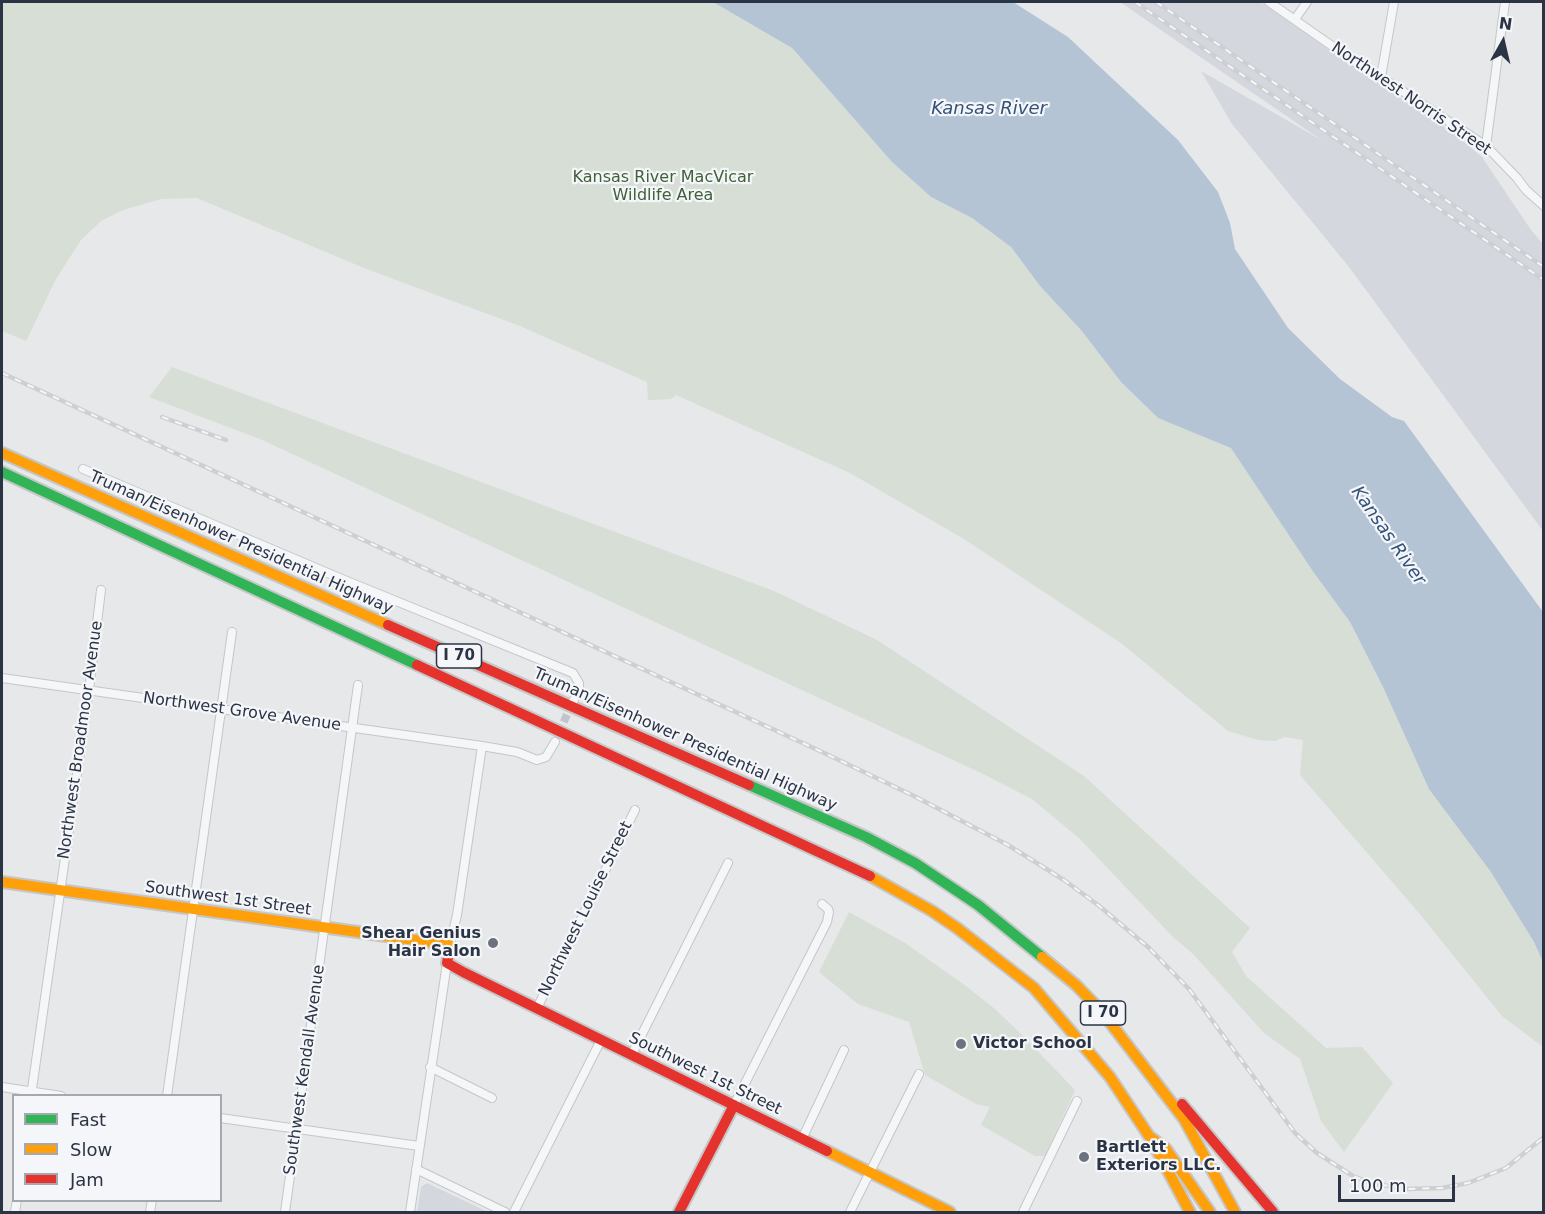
<!DOCTYPE html>
<style>
body{margin:0}
#map{position:relative;width:1545px;height:1214px;overflow:hidden;background:#e6e8ea;font-family:"DejaVu Sans",sans-serif}
canvas{display:block}
.frame{position:absolute;inset:0;border:3px solid #2b3445;pointer-events:none}
.legend{position:absolute;left:12px;top:1094px;width:210px;height:108px;box-sizing:border-box;background:#f4f6f9;border:2px solid #a4a8b1;margin:0;padding:8px 10px;list-style:none;font-size:18px;color:#2b3445}
.legend li{display:flex;align-items:center;gap:12px;height:30px}
.legend b{width:30px;border:2px solid #a4a8b1}
.north{position:absolute;left:1473px;top:12px;width:60px;height:60px;-webkit-text-stroke:4px #f4f6f9;paint-order:stroke;rotate:8deg;font-size:16px;font-weight:700;line-height:24px;text-align:center;color:#2b3445}
.north::after{content:'';display:block;margin:auto;width:21px;height:27px;background:#2b3445;clip-path:polygon(50% 0,100% 100%,50% 72%,0 100%)}
.scale{position:absolute;left:1338px;top:1175px;width:117px;height:27px;box-sizing:border-box;border:3px solid #2b3445;border-top:0;padding-left:8px;font-size:18px;line-height:21px;white-space:nowrap;color:#2b3445;-webkit-text-stroke:4px #f4f6f9;paint-order:stroke}
</style>
<div id="map">
<canvas width="1545" height="1214"></canvas>
<div class="frame"></div>
<ul class="legend">
<li><b style="height:8px;background:#30b455"></b>Fast</li>
<li><b style="height:8px;background:#ff9f0a"></b>Slow</li>
<li><b style="height:8px;background:#e5322d"></b>Jam</li>
</ul>
<div class="north">N</div>
<div class="scale">100 m</div>
</div>
<script>
const context = document.querySelector('canvas').getContext('2d');
context.lineJoin = 'round';
function fillPath(path, color) { context.fillStyle = color; context.fill(path, 'evenodd'); }
const poly = rows => new Path2D(rows.map(r => 'M' + r).join(''));
function strokePath(path, color, width, dash) { context.strokeStyle = color; context.lineWidth = width; context.lineCap = dash ? 'butt' : 'round'; context.setLineDash(dash || []); context.stroke(path); }
function drawText(font, color, halo, rows, align = 'center') {
  context.font = font + ' "DejaVu Sans",sans-serif'; context.lineWidth = 4.5; context.setLineDash([]); context.textBaseline = 'middle'; context.strokeStyle = halo; context.fillStyle = color; for (const [text, x, y, turn = 0] of rows) {
    context.save(); context.translate(x, y); context.rotate((+turn || 0) * Math.PI / 180); context.textAlign = isNaN(turn) ? turn : align; if (halo) context.strokeText(text, 0, 0); context.fillText(text, 0, 0); context.restore();
  }
}
fillPath(poly([
 [1120,2,1261,2,1346,62,1452,132,1482,157,1531,230,1543,244,1543,531,1349,267,1232,124,1201,71,1323,141],
 [427,1183,488,1212,417,1212,421,1187]
]), '#d4d7dd');
fillPath(poly([
 [2,2,713,2,792,48,892,162,931,197,972,218,1011,247,1040,286,1081,330,1121,382,1158,418,1231,447,1314,573,1350,622,1384,689,1534,942,1543,962,1543,1047,1502,1016,1419,913,1300,775,1303,740,1285,737,1275,741,1258,740,1228,731,1121,643,964,539,850,473,676,395,671,399,648,400,647,382,520,326,364,268,197,198,161,199,123,210,101,221,81,240,56,279,26,341,2,331],
 [172,367,774,591,877,640,1084,776,1250,928,1232,952,1246,976,1326,1048,1362,1047,1393,1083,1344,1152,1321,1121,1300,1059,1264,1033,1194,955,1172,936,1079,838,1032,799,979,772,260,439,149,397],
 [849,912,905,943,966,986,995,1009,1024,1037,1075,1090,1045,1156,1035,1156,981,1125,990,1107,976,1104,925,1075,909,1022,858,1004,819,972]
]), '#d6ded6');
fillPath(poly([
 [713,2,1013,2,1068,37,1178,140,1218,192,1230,223,1235,249,1288,328,1340,379,1392,417,1404,421,1543,612,1543,962,1534,942,1491,872,1429,789,1384,689,1350,622,1314,573,1231,448,1158,418,1121,382,1081,330,1040,286,1011,247,972,218,931,197,892,162,792,48]
]), '#b4c4d5');
strokePath(poly([
 [559,733,572,703]
]), '#c1c4c9', 8, [8, 4]);
const street = poly([
 [1269,2,1358,64,1381,77,1486,146,1517,178,1526,190,1544,206],
 [1295,19,1307,2],
 [1381,77,1394,2],
 [1486,146,1505,2],
 [83,469,342,579,568,671,573,673,579,683,579,688,573,702],
 [2,678,482,746,517,752,537,760,546,757,555,742],
 [450,945,457,915,482,746],
 [537,1008,635,810],
 [632,1054,728,863],
 [430,1067,492,1098],
 [2,1087,61,1096],
 [31,1096,89,690,101,590],
 [167,1096,232,632],
 [734,1105,827,922,829,912,828,909,822,904],
 [220,1118,419,1146],
 [802,1139,844,1050],
 [416,1169,505,1212],
 [15,1212,17,1200],
 [150,1212,152,1200],
 [285,1212,358,685],
 [410,1212,447,963],
 [514,1212,601,1040],
 [850,1212,919,1074],
 [1023,1212,1077,1101]
]);
const fast = poly([
 [2,472,417,665],
 [749,785,866,837,915,863,978,905,1042,957]
]);
const slow = poly([
 [2,453,388,625],
 [870,876,932,911,957,928,1034,988,1110,1077,1149,1136,1166,1149,1210,1212],
 [2,882,450,945,449,952],
 [1042,957,1076,985,1102,1012,1184,1119,1235,1212],
 [1153,1143,1190,1212],
 [827,1151,950,1212]
]);
const jam = poly([
 [388,625,749,785],
 [417,665,870,876],
 [449,952,447,963,463,972,827,1151],
 [1182,1104,1273,1212],
 [679,1212,734,1105]
]);
strokePath(street, '#c4c6c8', 10);
strokePath(fast, '#c4c6c8', 14);
strokePath(slow, '#c4c6c8', 14);
strokePath(jam, '#c4c6c8', 14);
strokePath(street, '#f5f6f7', 8);
strokePath(fast, '#30b455', 10);
strokePath(slow, '#ff9f0a', 10);
strokePath(jam, '#e5322d', 10);
const rail = poly([
 [1135,2,1544,280],
 [1156,2,1544,267],
 [2,373,820,751,912,795,1008,845,1064,880,1098,905,1148,947,1189,989,1295,1133,1317,1153,1353,1176,1371,1183,1406,1189,1442,1188,1468,1183,1506,1168,1544,1137],
 [162,417,226,440]
]);
strokePath(rail, '#cecfd2', 4.5);
strokePath(rail, '#f4f6f9', 2, [7]);
for (const [x, y, r, color] of [
 [493,943,6,"#6c737f"],
 [961,1044,6,"#6c737f"],
 [1084,1157,6,"#6c737f"]
]) { const dot = new Path2D(); dot.arc(x, y, r, 0, 2 * Math.PI); context.fillStyle = color; context.fill(dot); strokePath(dot, '#f4f6f9', 2); }
for (const [x, y, w] of [
 [459,656,45],
 [1103,1013,45]
]) { const box = new Path2D(); box.roundRect(x - w / 2, y - 12, w, 24, 4.5); context.fillStyle = '#f4f6f9'; context.fill(box); strokePath(box, '#2b3445', 1.5); }
drawText('bold 15px', '#2b3445', null, [
 ["I 70",459,656],
 ["I 70",1103,1013]
]);
drawText('16px', '#2b3445', '#f4f6f9', [
 ["Northwest Norris Street",1411,99,34],
 ["Truman/Eisenhower Presidential Highway",241,543,24],
 ["Northwest Grove Avenue",242,712,8],
 ["Northwest Broadmoor Avenue",81,740,-82],
 ["Truman/Eisenhower Presidential Highway",685,740,24],
 ["Southwest 1st Street",228,899,8],
 ["Northwest Louise Street",586,909,-64],
 ["Southwest Kendall Avenue",305,1070,-82],
 ["Southwest 1st Street",705,1074,26]
]);
drawText('16px', '#3f6138', '#f4f6f9', [
 ["Kansas River MacVicar",663,178],
 ["Wildlife Area",663,196]
]);
drawText('bold 16px', '#2b3445', '#f4f6f9', [
 ["Shear Genius",481,934,"right"],
 ["Hair Salon",481,952,"right"],
 ["Victor School",973,1044],
 ["Bartlett",1096,1148],
 ["Exteriors LLC.",1096,1166]
], 'left');
drawText('italic 18px', '#34527a', '#f4f6f9', [
 ["Kansas River",989,109],
 ["Kansas River",1388,536,55]
]);
</script>
